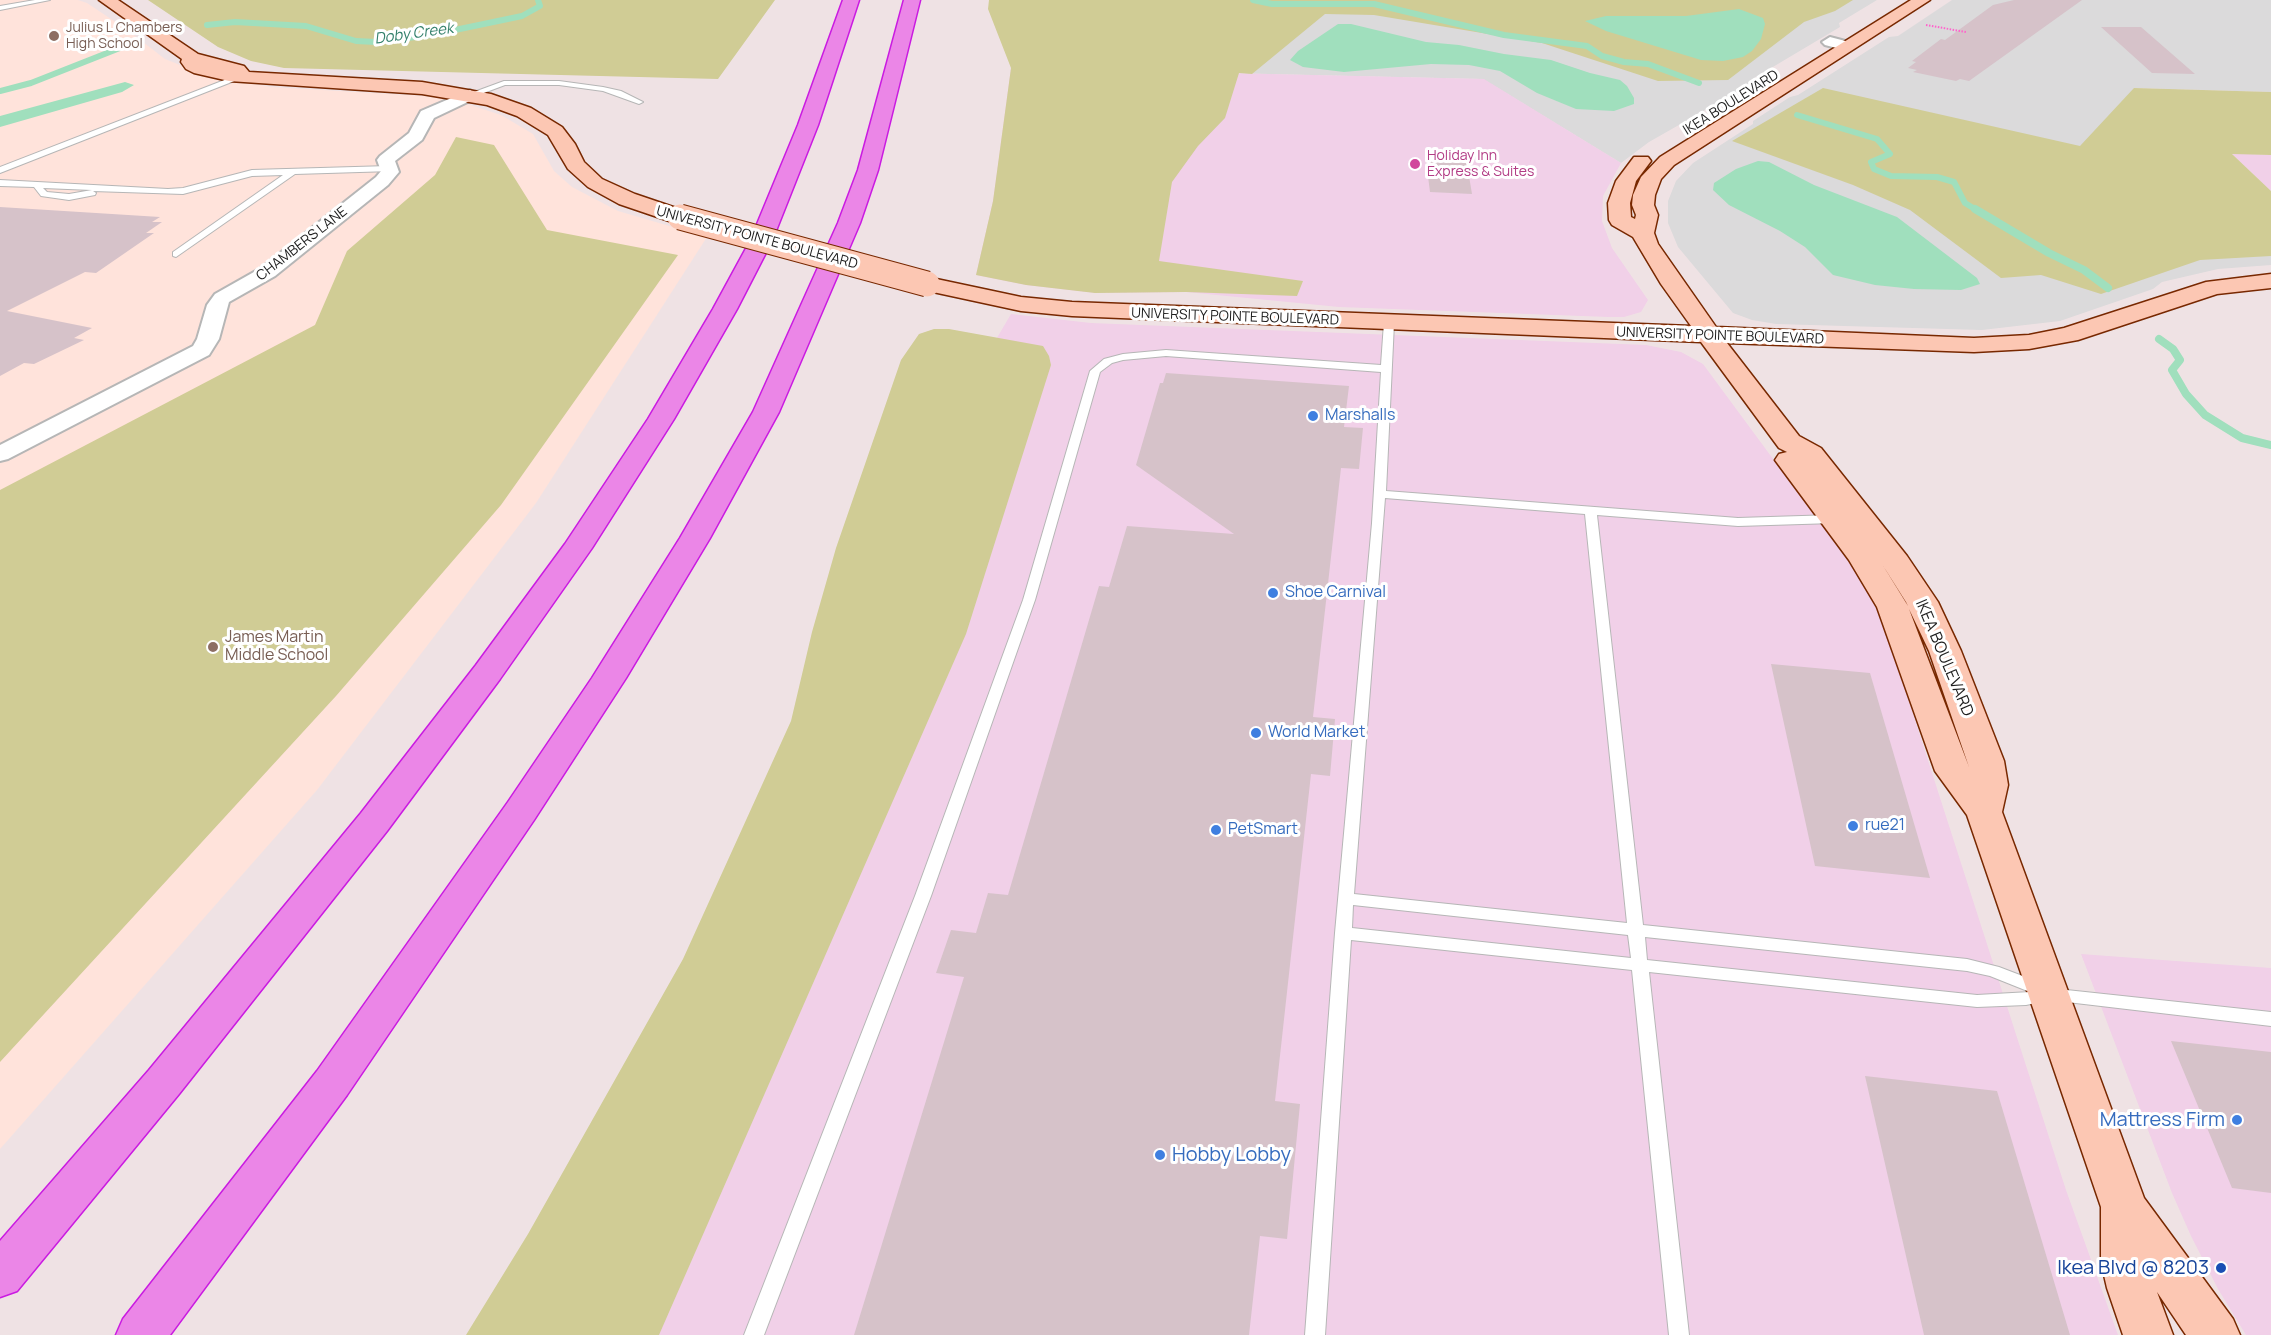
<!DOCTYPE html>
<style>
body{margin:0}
canvas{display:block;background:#efe2e4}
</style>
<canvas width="2271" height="1335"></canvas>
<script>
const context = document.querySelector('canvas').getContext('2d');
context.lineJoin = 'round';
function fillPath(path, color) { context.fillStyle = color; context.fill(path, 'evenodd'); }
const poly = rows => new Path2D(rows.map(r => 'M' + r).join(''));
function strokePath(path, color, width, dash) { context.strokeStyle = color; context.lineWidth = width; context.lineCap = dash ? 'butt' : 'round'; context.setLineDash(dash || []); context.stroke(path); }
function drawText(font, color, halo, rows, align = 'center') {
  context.font = font + ' Manrope,sans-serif'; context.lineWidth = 6; context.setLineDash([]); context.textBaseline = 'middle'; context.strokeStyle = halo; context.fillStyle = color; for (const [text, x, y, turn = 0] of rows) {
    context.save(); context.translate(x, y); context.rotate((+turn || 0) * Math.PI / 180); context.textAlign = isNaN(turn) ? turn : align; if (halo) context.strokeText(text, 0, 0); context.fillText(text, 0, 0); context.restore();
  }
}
fillPath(poly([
 [1015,0,1877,0,1839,23,1840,27,1751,80,1751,84,1649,142,1621,163,1483,79,1011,68],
 [1952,0,2271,0,2271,92,2136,88,2271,223,2271,265,2218,269,2162,282,2153,289,2060,321,1982,330,1776,324,1752,320,1733,313,1678,247,1668,223,1668,201,1676,181,1693,163,1753,124,1753,121,1790,97,1798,95,1889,37,1898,36]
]), '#dbdadb');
fillPath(poly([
 [1011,68,1484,79,1621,163,1603,196,1602,221,1612,248,1648,300,1641,312,1624,317,1609,317,1339,307,1186,292,1095,293,1026,285,976,275,993,201],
 [2231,153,2271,155,2271,191],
 [1011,314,1091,323,1646,345,1681,352,1703,364,1855,570,1881,614,2066,1190,2118,1335,524,1335,974,377],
 [2081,954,2271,968,2271,1335,2246,1335,2218,1289,2191,1236,2172,1193]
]), '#f1d0e8');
fillPath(poly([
 [0,0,78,0,87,3,126,29,165,59,208,76,271,87,424,96,458,101,501,115,533,134,554,171,572,187,618,211,707,237,536,503,317,790,0,1149]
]), '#ffe3db');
fillPath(poly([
 [148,0,775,0,718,79,284,68,251,61,218,47],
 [989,0,1853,0,1835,11,1804,22,1728,80,1658,81,1542,43,1374,15,1325,14,1252,74,1239,73,1225,118,1198,146,1172,182,1159,261,1303,281,1297,296,1186,292,1095,293,1026,285,976,275,993,201,1011,68,988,9],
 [1823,88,2080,146,2134,88,2271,92,2271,155,2232,154,2271,191,2271,256,2200,260,2101,294,2041,275,2001,278,1910,210,1853,185,1732,141],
 [456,137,494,145,547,230,678,255,501,505,336,696,0,1062,0,490,315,325,347,251,435,175],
 [934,329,949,329,1043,346,1049,356,1051,365,966,634,659,1335,466,1335,528,1234,683,959,791,721,812,632,836,548,901,360,919,334]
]), '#d0cc95');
fillPath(poly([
 [1739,9,1763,18,1765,24,1761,39,1752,51,1743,57,1723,61,1701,60,1606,31,1585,21,1606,16,1686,16],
 [1338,24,1351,24,1426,42,1459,45,1504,54,1551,60,1590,73,1620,80,1627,86,1634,98,1634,104,1614,111,1576,109,1537,93,1500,71,1469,65,1431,64,1344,72,1303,67,1290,60,1298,51],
 [125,82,134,85,122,92,0,127,0,116],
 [1758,161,1769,162,1814,185,1897,217,1977,278,1980,284,1961,290,1914,289,1875,285,1833,275,1805,247,1780,231,1729,205,1713,190,1714,183,1736,169]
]), '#a0dfbd');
strokePath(poly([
 [1253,0,1272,4,1374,4,1504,35,1587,46,1602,56,1624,62,1648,64,1699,83],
 [207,25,235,22,306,26,356,41,376,42,431,35,522,16,540,6,538,0],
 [0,91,31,83,130,44],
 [1797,115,1877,139,1890,154,1871,162,1874,169,1891,176,1937,177,1954,182,1965,203,1978,211]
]), '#a0dfbd', 6);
strokePath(poly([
 [1975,209,2049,253,2084,270,2108,288],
 [2159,339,2173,349,2180,360,2172,370,2186,394,2205,415,2242,438,2271,445]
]), '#a0dfbd', 8);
fillPath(poly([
 [2014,0,2082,0,1969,81,1960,79,1956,81,1913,72,1917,70,1908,68,1916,62,1912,61,1941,39,1945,40,1993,5],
 [2101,27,2141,27,2195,74,2152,73],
 [1427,151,1465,152,1472,194,1430,192,1425,153],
 [0,207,160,217,152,222,162,222,146,233,154,233,96,273,85,272,7,311,92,328,74,338,84,340,34,364,24,363,0,376],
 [1166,373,1349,386,1344,427,1363,428,1359,469,1341,468,1313,717,1335,719,1330,776,1311,774,1275,1101,1300,1104,1287,1239,1260,1236,1249,1335,854,1335,964,977,936,973,951,930,976,933,988,893,1008,895,1099,586,1109,587,1127,526,1234,534,1136,465,1160,383,1163,383],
 [1771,664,1870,673,1930,878,1815,866],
 [2171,1041,2271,1052,2271,1193,2232,1188],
 [1865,1076,1997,1091,2070,1335,1924,1335]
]), '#d6c2c9');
const lane = poly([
 [35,0,50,0,0,10,0,6,35,0],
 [240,74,247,76,0,173,0,167,240,74],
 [504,81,559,81,603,87,621,91,643,102,639,104,603,91,559,85,505,85,473,97,466,95,504,81],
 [389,166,393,169,392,171,295,174,176,257,173,256,173,252,283,175,252,176,183,194,93,191,96,193,95,195,69,200,41,196,34,187,0,186,0,180,168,189,183,188,252,170,389,166],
 [43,188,92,190,69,194,47,192,43,188],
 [1389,320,1394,323,1386,491,1738,518,1834,515,1840,519,1834,523,1738,526,1597,515,1643,925,1967,959,1999,967,2046,985,2048,988,2271,1012,2271,1026,2050,1000,2026,1005,1977,1007,1649,972,1689,1335,1669,1335,1632,970,1351,940,1325,1335,1305,1335,1335,933,1372,523,1381,372,1166,356,1123,360,1112,363,1100,372,1035,600,931,896,764,1335,744,1335,915,896,1023,600,1090,371,1104,359,1123,354,1166,350,1381,365,1384,323,1389,320],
 [1385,498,1585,514,1627,923,1354,894,1385,498],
 [1353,905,1628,935,1631,958,1352,928,1353,905],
 [1645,937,1967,971,1990,976,2030,992,1977,995,1647,960,1645,937]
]);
const street = poly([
 [1830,37,1853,43,1856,46,1848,51,1825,45,1822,42,1830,37],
 [470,90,478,95,476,98,434,118,422,140,395,161,399,172,388,185,275,276,229,302,219,339,209,355,8,459,0,461,0,445,193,346,197,339,207,305,215,294,261,268,376,177,381,171,377,160,380,156,409,133,421,111,470,90]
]);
const secondary = poly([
 [99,0,118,0,198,54,244,66,249,72,422,82,491,94,531,108,562,127,575,144,584,162,602,179,635,194,688,212,691,217,688,222,680,224,672,222,619,204,588,187,568,169,548,135,517,116,487,105,422,94,229,81,194,73,186,69,181,62,182,59,99,0],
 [1911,0,1930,0,1674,165,1661,179,1655,195,1654,205,1658,215,1654,233,1658,244,1716,327,1974,338,2029,335,2064,328,2206,282,2271,274,2271,288,2217,294,2078,340,2029,349,1974,352,1727,343,1799,436,1821,448,1907,556,1938,602,1961,651,2004,761,2008,785,2002,812,2144,1198,2233,1319,2240,1335,2186,1335,2157,1292,2173,1335,2123,1335,2107,1288,2101,1262,2101,1207,1967,815,1935,771,1877,607,1849,560,1775,460,1779,454,1787,452,1779,448,1701,342,1072,316,1021,311,919,289,915,284,919,279,927,277,1021,297,1072,302,1691,326,1661,284,1633,237,1612,225,1609,220,1608,203,1616,181,1634,157,1648,157,1651,161,1636,181,1630,203,1631,217,1635,219,1636,215,1632,205,1633,195,1641,177,1660,157,1911,0],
 [1882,564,1906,602,1908,606,1882,564],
 [1909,609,1929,651,1969,767,1909,609]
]);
const highway = poly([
 [843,0,859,0,818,125,772,241,737,309,674,419,592,548,500,679,387,831,179,1094,17,1291,0,1297,0,1241,149,1070,361,813,476,665,565,544,648,419,713,309,750,241,798,125,843,0],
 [904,0,920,0,878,170,860,223,779,412,710,538,626,678,534,820,347,1095,170,1335,116,1335,123,1319,317,1071,508,802,592,678,680,538,753,412,838,223,858,170,904,0]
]);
strokePath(lane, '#b6b6b6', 2);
strokePath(street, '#b6b6b6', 4);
strokePath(secondary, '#782800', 3);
strokePath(highway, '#ca1be1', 3);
strokePath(poly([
 [1926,25,1966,32]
]), '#ff63cc', 2, [1.5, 1.5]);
fillPath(lane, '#fff');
fillPath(street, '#fff');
fillPath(secondary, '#fcc7b3');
fillPath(highway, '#eb86e7');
const secondaryBridge = poly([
 [680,217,927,284]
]);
strokePath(secondaryBridge, '#782800', 27, []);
strokePath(secondaryBridge, '#fcc7b3', 25);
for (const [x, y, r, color] of [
 [54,36,6,"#8d6e63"],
 [1415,164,6,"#d1479c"],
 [1313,416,6,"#3f7fe0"],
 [1273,593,6,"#3f7fe0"],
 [213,647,6,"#8d6e63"],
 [1256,733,6,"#3f7fe0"],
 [1853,826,6,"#3f7fe0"],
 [1216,830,6,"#3f7fe0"],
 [2237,1120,6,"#3f7fe0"],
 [1160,1155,6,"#3f7fe0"],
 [2221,1268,6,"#1a4fb4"]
]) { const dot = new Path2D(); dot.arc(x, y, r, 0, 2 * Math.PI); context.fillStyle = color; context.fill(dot); strokePath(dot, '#fff', 2); }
drawText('14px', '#785e54', '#fff', [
 ["Julius L Chambers",66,28],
 ["High School",66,44]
], 'left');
drawText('14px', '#1d1d1d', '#fff', [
 ["IKEA BOULEVARD",1731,103,-32],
 ["UNIVERSITY POINTE BOULEVARD",757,238,15],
 ["CHAMBERS LANE",302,244,-38],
 ["UNIVERSITY POINTE BOULEVARD",1235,317,2],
 ["UNIVERSITY POINTE BOULEVARD",1720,336,2]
]);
drawText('14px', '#b23c85', '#fff', [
 ["Holiday Inn",1427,156],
 ["Express & Suites",1427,172]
], 'left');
drawText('italic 15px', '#35816c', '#fff', [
 ["Doby Creek",414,34,-8]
]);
drawText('16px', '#366cbe', '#fff', [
 ["Marshalls",1325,416],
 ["Shoe Carnival",1285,593],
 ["World Market",1268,733],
 ["rue21",1865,826],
 ["PetSmart",1228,830]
], 'left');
drawText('16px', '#785e54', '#fff', [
 ["James Martin",225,638],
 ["Middle School",225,656]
], 'left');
drawText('16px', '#1d1d1d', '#fff', [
 ["IKEA BOULEVARD",1944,658,67]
]);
drawText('20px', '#366cbe', '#fff', [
 ["Mattress Firm",2225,1120],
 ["Hobby Lobby",1172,1155,"left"]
], 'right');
drawText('20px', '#164399', '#fff', [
 ["Ikea Blvd @ 8203",2209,1268]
], 'right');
</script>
